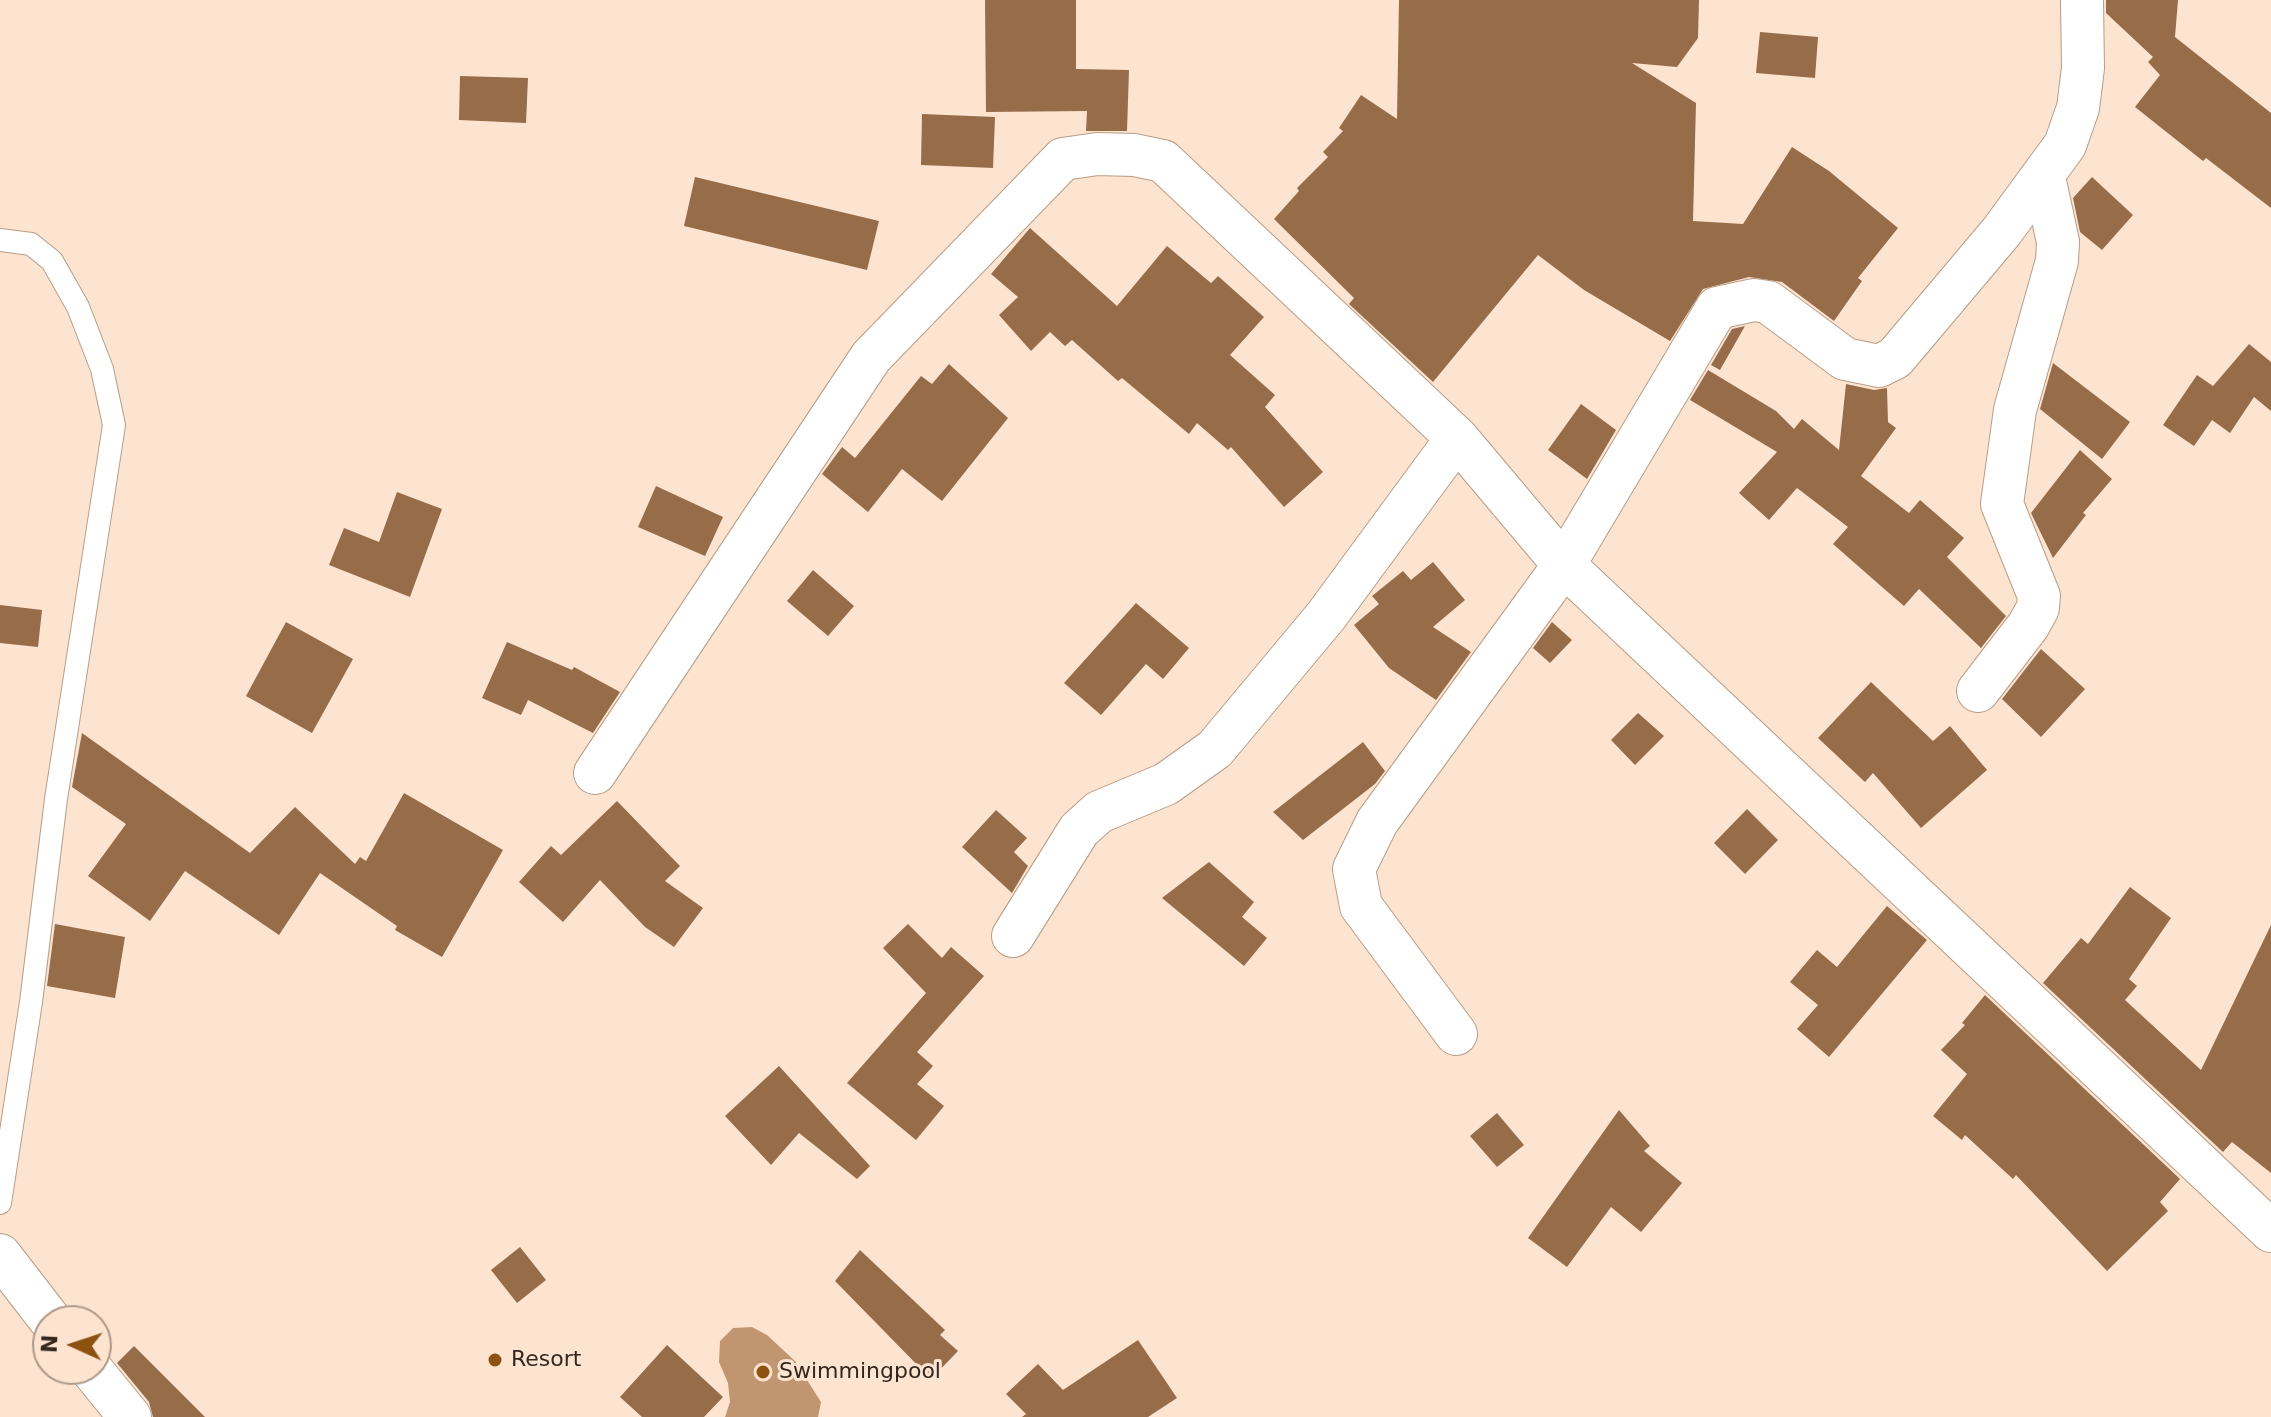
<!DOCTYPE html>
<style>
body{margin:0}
#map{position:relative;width:2271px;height:1417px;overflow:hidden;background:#fde4d1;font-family:"DejaVu Sans",sans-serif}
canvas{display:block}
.north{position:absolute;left:32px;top:1305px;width:80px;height:80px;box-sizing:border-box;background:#fde4d1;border:2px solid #ac9989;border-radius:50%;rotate:273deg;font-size:22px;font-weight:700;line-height:32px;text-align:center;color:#33281e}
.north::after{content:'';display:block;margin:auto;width:28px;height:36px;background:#8d5110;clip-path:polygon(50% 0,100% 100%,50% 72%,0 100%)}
</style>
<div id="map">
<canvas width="2271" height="1417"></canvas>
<div class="north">N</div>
</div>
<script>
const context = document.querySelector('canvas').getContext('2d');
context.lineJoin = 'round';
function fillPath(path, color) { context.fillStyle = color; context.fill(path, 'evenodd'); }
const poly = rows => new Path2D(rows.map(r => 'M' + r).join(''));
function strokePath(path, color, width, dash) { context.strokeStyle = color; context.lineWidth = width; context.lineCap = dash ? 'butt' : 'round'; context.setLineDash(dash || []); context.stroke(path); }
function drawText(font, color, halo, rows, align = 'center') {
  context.font = font + ' "DejaVu Sans",sans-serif'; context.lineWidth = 6; context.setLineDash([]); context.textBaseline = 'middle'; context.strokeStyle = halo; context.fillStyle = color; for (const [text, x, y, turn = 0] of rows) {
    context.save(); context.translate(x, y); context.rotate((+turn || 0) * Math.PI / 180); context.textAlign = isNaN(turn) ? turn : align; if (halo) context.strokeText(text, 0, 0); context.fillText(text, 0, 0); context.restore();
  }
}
fillPath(poly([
 [752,1327,767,1335,795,1361,821,1402,818,1417,725,1417,730,1402,728,1383,719,1362,720,1341,733,1328]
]), '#c19570');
fillPath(poly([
 [985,0,1076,0,1076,69,1129,70,1127,131,1086,131,1087,111,986,112],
 [1399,0,1699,0,1698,38,1677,67,1632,63,1696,103,1693,221,1743,224,1792,147,1829,171,1898,228,1858,278,1862,281,1834,321,1782,282,1749,277,1703,289,1670,341,1584,290,1538,255,1433,382,1349,304,1354,298,1274,219,1299,191,1297,188,1328,157,1323,152,1343,131,1339,128,1361,95,1397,119],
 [2106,0,2178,0,2175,37,2271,113,2271,208,2206,158,2203,161,2135,107,2160,75,2148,62,2153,57,2106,13],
 [1760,32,1818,37,1815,78,1756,73],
 [460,76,528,78,526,123,459,120],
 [922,114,995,117,993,168,921,165],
 [695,177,879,221,867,270,684,226],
 [2092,177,2133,215,2102,250,2080,232,2073,198],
 [1030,228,1117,306,1167,246,1211,283,1218,276,1264,317,1230,355,1275,395,1265,407,1323,472,1284,507,1231,447,1228,450,1197,423,1189,434,1122,378,1118,381,1072,340,1065,346,1050,332,1031,351,999,315,1018,297,991,274],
 [1745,326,1720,370,1711,365,1732,329],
 [2249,344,2271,362,2271,411,2254,397,2230,433,2212,420,2194,446,2163,425,2197,375,2213,386],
 [2053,363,2130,422,2102,459,2040,409],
 [949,364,1008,418,942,501,902,469,868,512,822,474,842,447,855,458,921,376,932,384],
 [1708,370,1776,411,1794,429,1802,419,1839,450,1846,384,1874,390,1887,388,1888,422,1896,428,1861,476,1909,513,1920,500,1964,538,1947,557,2006,616,1981,648,1919,589,1904,606,1882,587,1833,544,1848,527,1797,488,1769,520,1739,493,1777,452,1690,400],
 [1581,404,1616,430,1587,479,1548,450],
 [2080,450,2112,479,2083,513,2086,515,2053,558,2031,513],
 [656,486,723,517,705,556,638,527],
 [397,492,442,509,410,597,329,565,344,528,379,542],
 [1433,562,1465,600,1433,627,1471,652,1436,700,1389,668,1354,625,1379,604,1372,596,1403,571,1411,580],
 [813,570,854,606,828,636,787,601],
 [1136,603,1189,648,1163,679,1146,664,1101,715,1064,683],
 [0,605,42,610,38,647,0,643],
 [286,622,353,659,312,733,246,696],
 [1552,622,1572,640,1550,663,1533,648],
 [507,642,572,670,574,667,620,692,593,733,528,700,521,715,482,698],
 [2041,649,2085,689,2041,737,2002,699],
 [1871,682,1933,741,1950,726,1987,770,1921,828,1873,773,1865,782,1818,738],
 [1638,713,1664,736,1635,765,1611,740],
 [82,733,250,853,295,807,355,864,360,857,366,861,404,793,503,850,442,957,395,930,397,926,320,873,279,935,185,871,150,921,88,876,126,824,72,787],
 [1363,742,1385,771,1375,784,1303,840,1273,812],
 [617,801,680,866,665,881,703,908,674,947,645,927,600,880,563,922,519,882,551,846,561,855],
 [1747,809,1778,840,1745,874,1714,843],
 [996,810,1027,838,1014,852,1028,866,1012,893,962,847],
 [1209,862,1254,902,1242,917,1267,938,1244,966,1162,898],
 [2130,887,2171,918,2129,979,2137,986,2125,1000,2201,1070,2271,925,2271,1173,2232,1142,2223,1152,2043,983,2081,938,2088,944],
 [1887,906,1927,940,1829,1057,1797,1029,1818,1005,1790,982,1817,950,1837,967],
 [55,924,125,937,115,998,47,986],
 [908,924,942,958,951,947,984,976,917,1052,933,1066,917,1084,944,1106,916,1140,847,1083,926,993,883,948],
 [1985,995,2180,1179,2160,1202,2168,1211,2107,1271,2016,1175,2013,1179,1965,1135,1962,1140,1933,1116,1967,1074,1941,1050,1965,1025,1962,1023],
 [779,1066,870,1166,857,1179,799,1133,771,1165,725,1116],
 [1619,1110,1650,1146,1644,1151,1682,1183,1641,1232,1611,1207,1567,1267,1528,1238],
 [1497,1113,1524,1145,1497,1167,1470,1136],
 [520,1247,546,1280,517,1303,491,1270],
 [860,1250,945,1330,940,1335,958,1351,931,1379,835,1281],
 [1138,1340,1177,1398,1148,1417,1022,1417,1026,1414,1006,1394,1038,1364,1063,1390],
 [667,1345,723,1397,704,1417,642,1417,620,1397],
 [134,1346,205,1417,153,1417,149,1402,117,1363]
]), '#976c49');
const service = poly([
 [0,240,31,244,52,261,78,307,102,369,114,425,56,799,31,1002,0,1203]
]);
const minor = poly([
 [1978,691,2028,626,2038,608,2039,596,2002,504,2015,410,2057,261,2058,242,2044,177],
 [595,773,871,357,1063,159,1097,154,1134,155,1163,161,1457,438],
 [1013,936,1079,830,1099,812,1166,784,1215,749,1326,616,1457,438,1564,565,1717,308,1754,300,1768,302,1845,359,1879,366,1895,358,2002,231,2065,145,2078,108,2083,68,2082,0],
 [1456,1034,1361,906,1354,869,1377,822,1564,565,2271,1231],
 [0,1255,51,1321],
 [91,1369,130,1417]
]);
strokePath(service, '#b99c84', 24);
strokePath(minor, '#b99c84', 44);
strokePath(service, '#fff', 22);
strokePath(minor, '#fff', 42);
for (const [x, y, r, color] of [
 [495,1360,8,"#8d5110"],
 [763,1372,8,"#8d5110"]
]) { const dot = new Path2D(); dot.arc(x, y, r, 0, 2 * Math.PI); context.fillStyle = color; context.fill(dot); strokePath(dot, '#fde4d1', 3); }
drawText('22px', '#33281e', '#fde4d1', [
 ["Resort",511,1360],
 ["Swimmingpool",779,1372]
], 'left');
</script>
